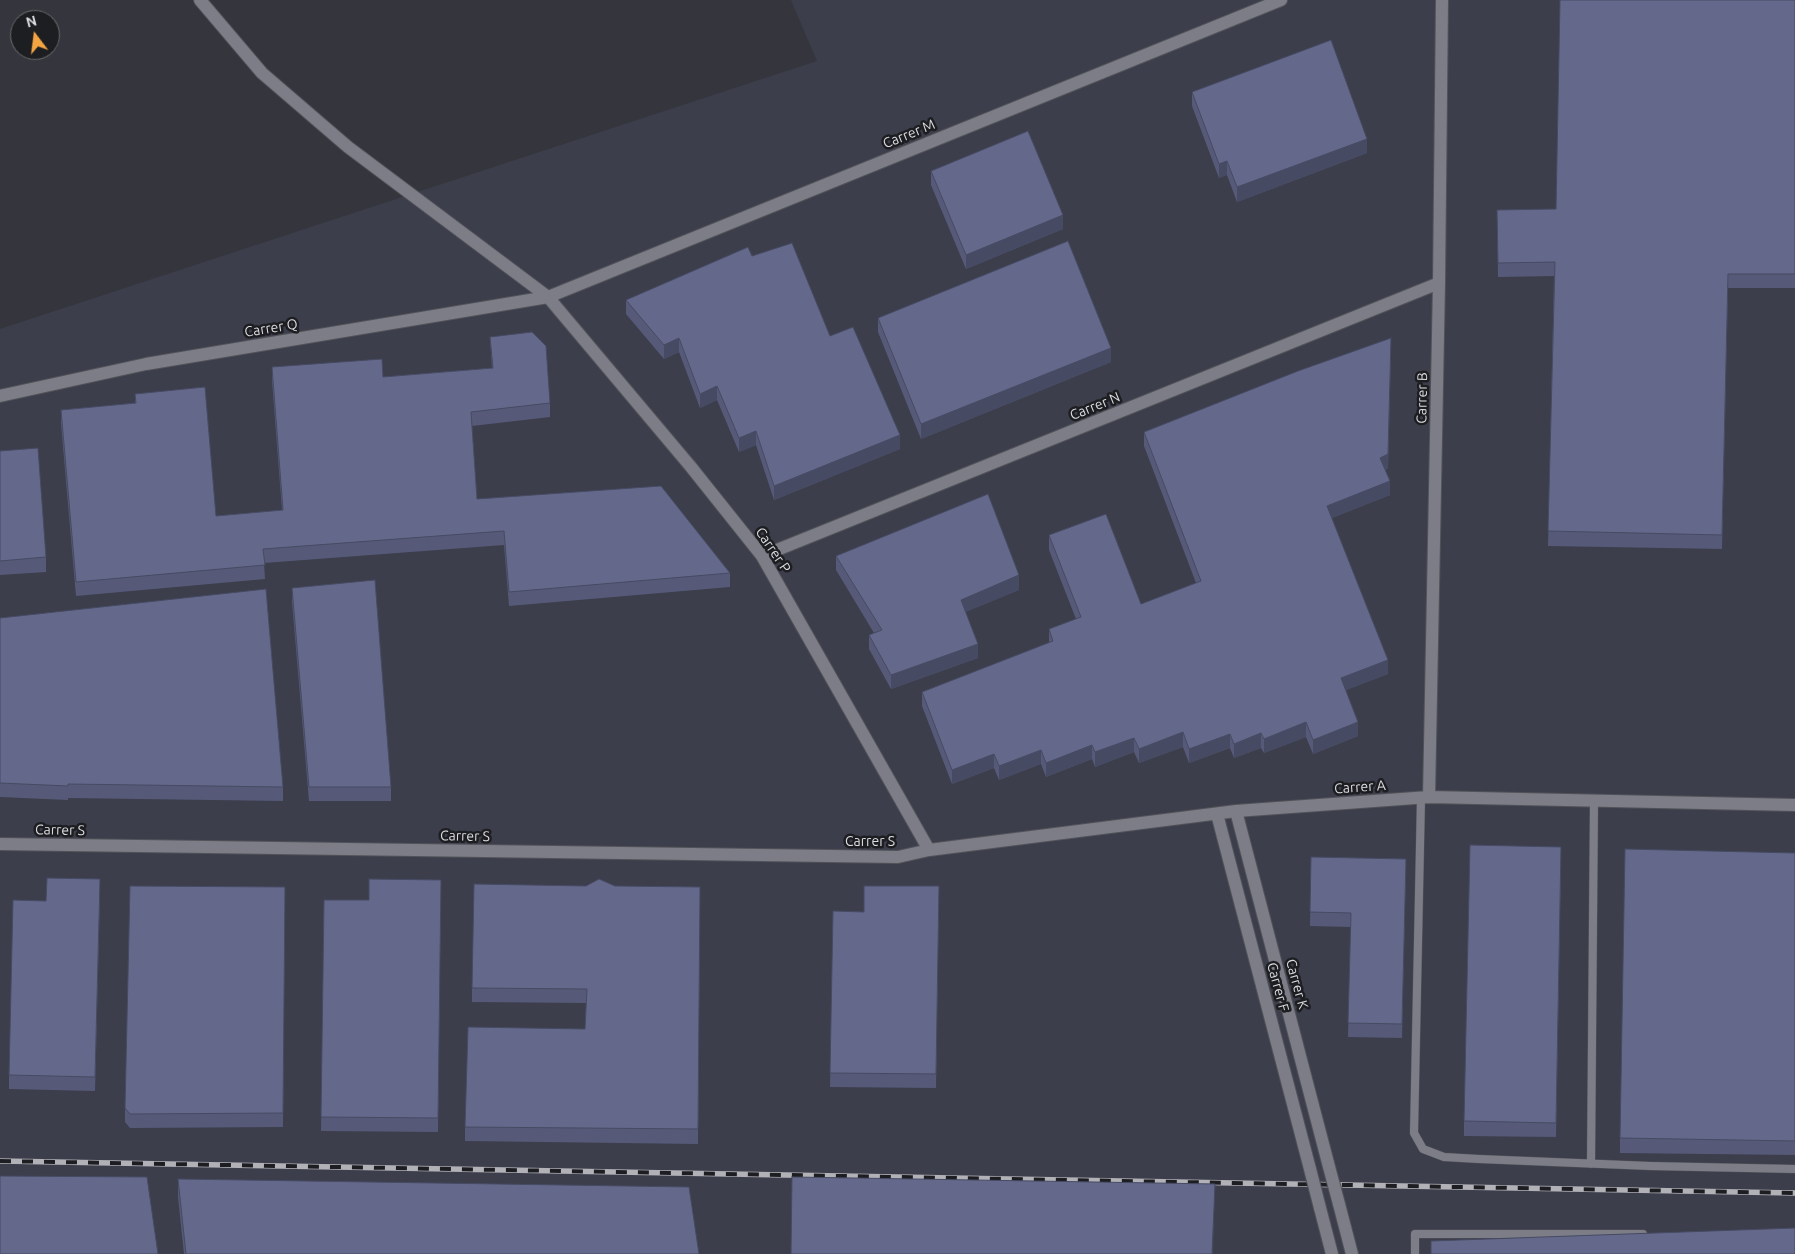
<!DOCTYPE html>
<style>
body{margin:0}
#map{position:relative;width:1795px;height:1254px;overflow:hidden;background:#35363d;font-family:Ubuntu,sans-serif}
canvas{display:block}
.north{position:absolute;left:10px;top:10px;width:50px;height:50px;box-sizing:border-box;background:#1d1e21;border:1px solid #696a6d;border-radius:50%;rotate:345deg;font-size:14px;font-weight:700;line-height:20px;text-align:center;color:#dbdbe0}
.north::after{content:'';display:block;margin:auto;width:18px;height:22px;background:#f3a443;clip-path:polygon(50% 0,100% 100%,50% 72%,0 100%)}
</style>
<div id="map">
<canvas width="1795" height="1254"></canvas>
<div class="north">N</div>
</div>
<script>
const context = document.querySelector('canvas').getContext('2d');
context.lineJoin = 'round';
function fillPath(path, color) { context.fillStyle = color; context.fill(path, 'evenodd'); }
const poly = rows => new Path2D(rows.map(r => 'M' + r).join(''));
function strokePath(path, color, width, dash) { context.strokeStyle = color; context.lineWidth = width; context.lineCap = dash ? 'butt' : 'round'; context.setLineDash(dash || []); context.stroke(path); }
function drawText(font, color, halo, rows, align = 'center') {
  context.font = font + ' Ubuntu,sans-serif'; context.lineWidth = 5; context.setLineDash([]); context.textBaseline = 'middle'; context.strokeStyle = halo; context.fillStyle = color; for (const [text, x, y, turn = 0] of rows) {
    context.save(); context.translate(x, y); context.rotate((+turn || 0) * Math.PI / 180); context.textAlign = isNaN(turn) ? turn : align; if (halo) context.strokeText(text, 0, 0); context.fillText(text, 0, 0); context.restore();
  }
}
fillPath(poly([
 [791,0,1795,0,1795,1254,0,1254,0,329,817,61]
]), '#3c3e4b');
const lane = poly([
 [1421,798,1414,1133,1423,1149,1444,1157,1479,1159,1650,1166,1795,1169],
 [1591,1164,1594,800],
 [1415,1254,1415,1234,1643,1234]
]);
const street = poly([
 [200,0,262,73,348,147,548,297,691,467,762,556,929,850],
 [0,396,146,364,548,297,1281,0],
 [762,556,1439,283],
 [1429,797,1439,283,1442,0],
 [1236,811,1328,1163],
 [1217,814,1310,1169],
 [0,844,898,857,929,850,1236,811,1429,797,1795,805],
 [1339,1204,1352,1254],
 [1320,1208,1332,1254]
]);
strokePath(lane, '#525359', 9);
strokePath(street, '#525359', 14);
strokePath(lane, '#7c7d86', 8);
strokePath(street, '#7c7d86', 12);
const rail = poly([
 [0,1161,1795,1193]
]);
strokePath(rail, '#b1b1b7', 5.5);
strokePath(rail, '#1d1e21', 4, [11]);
const streetBridge = poly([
 [1328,1163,1339,1204],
 [1310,1169,1320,1208]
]);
strokePath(streetBridge, '#525359', 14, []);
strokePath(streetBridge, '#7c7d86', 12);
fillPath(poly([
 [1795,0,1795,288,1728,288,1722,549,1548,546,1554,276,1498,277,1497,210,1556,209],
 [1192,92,1367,153,1237,202,1227,175,1219,178,1192,106],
 [931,171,1063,229,966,269,931,185],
 [752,256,830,336,900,449,774,500,756,445,739,452,717,400,700,408,679,352,664,359,626,314,626,300],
 [878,318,1111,362,921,439,878,332],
 [490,337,550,403,550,417,472,426,477,499,730,573,730,587,509,606,504,545,264,563,265,579,76,596,61,424,61,410,135,403,135,394,216,516,282,510,272,381,272,367,383,377,492,368],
 [1391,353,1388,468,1385,470,1390,495,1332,518,1388,674,1346,690,1358,736,1313,754,1306,737,1264,753,1261,748,1234,758,1230,748,1189,763,1183,747,1139,763,1134,752,1095,767,1092,759,1046,777,1041,764,999,780,994,768,952,784,922,706,922,692,1049,643,1049,629,1076,619,1049,550,1049,535,1141,604,1196,583,1144,446,1144,432],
 [0,451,46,557,46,572,0,575],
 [836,556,1019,590,965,612,978,658,891,689,869,649,869,635,874,633,836,570],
 [292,588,391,787,391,801,309,801,292,602],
 [0,618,283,787,283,801,68,798,68,800,0,797],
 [1795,853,1795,1155,1620,1153,1620,1138],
 [1311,857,1406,859,1402,1038,1348,1037,1351,927,1310,926],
 [1561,861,1556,1137,1464,1136,1464,1121],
 [441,880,438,1132,321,1131,324,900,369,900],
 [615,886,700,887,698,1144,465,1141,465,1127,585,1029,586,1003,472,1002,472,988],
 [939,886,936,1088,830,1087,833,911,864,912],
 [285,887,283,1127,130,1128,125,1122,125,1108],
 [100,893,95,1091,9,1089,9,1075],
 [178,1179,699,1254,184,1254,178,1197]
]), '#565a78');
fillPath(poly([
 [1367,139,1367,153,1237,202,1237,187],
 [1227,161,1227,175,1219,178,1219,164],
 [1063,215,1063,229,966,269,966,255],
 [679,338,679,352,664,359,664,345],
 [1111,348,1111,362,921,439,921,424],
 [1391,353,1388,468,1380,472,1380,458],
 [717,386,717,400,700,408,700,394],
 [756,431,756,445,739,452,739,438],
 [900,435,900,449,774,500,774,486],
 [1390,481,1390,495,1327,520,1327,506],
 [1019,575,1019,590,961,614,961,600],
 [978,644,978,658,891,689,891,675],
 [1388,660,1388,674,1341,692,1341,678],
 [1306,722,1306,737,1264,753,1264,739],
 [1358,722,1358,736,1313,754,1313,740],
 [1183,732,1183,747,1139,763,1139,749],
 [1261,733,1261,748,1234,758,1234,744],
 [1230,734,1230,748,1189,763,1189,749],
 [1134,738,1134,752,1095,767,1095,752],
 [1092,745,1092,759,1046,777,1046,763],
 [1041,750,1041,764,999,780,999,766],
 [994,754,994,768,952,784,952,770],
 [1215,1184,1213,1254,1212,1254]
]), '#464a62');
const building = poly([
 [1560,0,1795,0,1795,274,1728,274,1722,535,1548,531,1555,262,1498,263,1497,210,1556,209,1560,0],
 [1331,40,1367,139,1237,187,1227,161,1219,164,1192,92,1331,40],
 [1028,131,1063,215,966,255,931,171,1028,131],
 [1068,241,1111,348,921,424,878,318,1068,241],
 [792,243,830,336,853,327,900,435,774,486,756,431,739,438,717,386,700,394,679,338,664,345,626,300,748,247,752,256,792,243],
 [532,332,546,346,550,403,471,412,477,499,661,486,730,573,509,592,504,531,263,549,265,565,76,582,61,410,136,403,135,394,205,387,216,516,283,510,272,367,382,359,383,377,493,368,490,337,532,332],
 [1391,338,1388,454,1380,458,1390,481,1327,506,1388,660,1341,678,1358,722,1313,740,1306,722,1264,739,1261,733,1234,744,1230,734,1189,749,1183,732,1139,749,1134,738,1095,752,1092,745,1046,763,1041,750,999,766,994,754,952,770,922,692,1053,641,1049,629,1081,617,1049,535,1106,514,1141,604,1201,581,1144,432,1298,371,1391,338],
 [38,448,46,557,0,561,0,451,38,448],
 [988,494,1019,575,961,600,978,644,891,675,869,635,882,630,836,556,988,494],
 [375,580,391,787,309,787,292,588,375,580],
 [266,589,283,787,68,784,68,786,0,783,0,618,266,589],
 [1470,845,1561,847,1556,1123,1464,1121,1470,845],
 [1625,849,1795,853,1795,1141,1620,1138,1625,849],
 [1311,857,1406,859,1402,1024,1348,1023,1351,913,1310,912,1311,857],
 [47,878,100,879,95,1077,9,1075,13,900,46,901,47,878],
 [369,879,441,880,438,1118,321,1117,324,900,369,900,369,879],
 [599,879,615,886,700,887,698,1129,465,1127,468,1027,585,1029,587,989,472,988,474,884,586,886,599,879],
 [130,886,285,887,283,1113,130,1114,125,1108,130,886],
 [864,886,939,886,936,1074,830,1073,833,911,864,912,864,886],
 [0,1176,147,1177,158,1254,0,1254,0,1176],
 [792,1177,1215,1184,1212,1254,791,1254,792,1177],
 [178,1179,689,1187,699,1254,186,1254,178,1179],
 [1795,1228,1795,1254,1431,1254,1431,1241,1795,1228]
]);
fillPath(building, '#64698c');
strokePath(building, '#464a62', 1);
drawText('14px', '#dbdbe0', '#1d1e21', [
 ["Carrer M",909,134,-22],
 ["Carrer Q",271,328,-9],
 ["Carrer B",1422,398,-89],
 ["Carrer N",1095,406,-22],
 ["Carrer P",773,550,56],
 ["Carrer A",1360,787,-4],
 ["Carrer S",60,830,1],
 ["Carrer S",465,836,1],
 ["Carrer S",870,841],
 ["Carrer K",1297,984,75],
 ["Carrer F",1278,987,75]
]);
</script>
